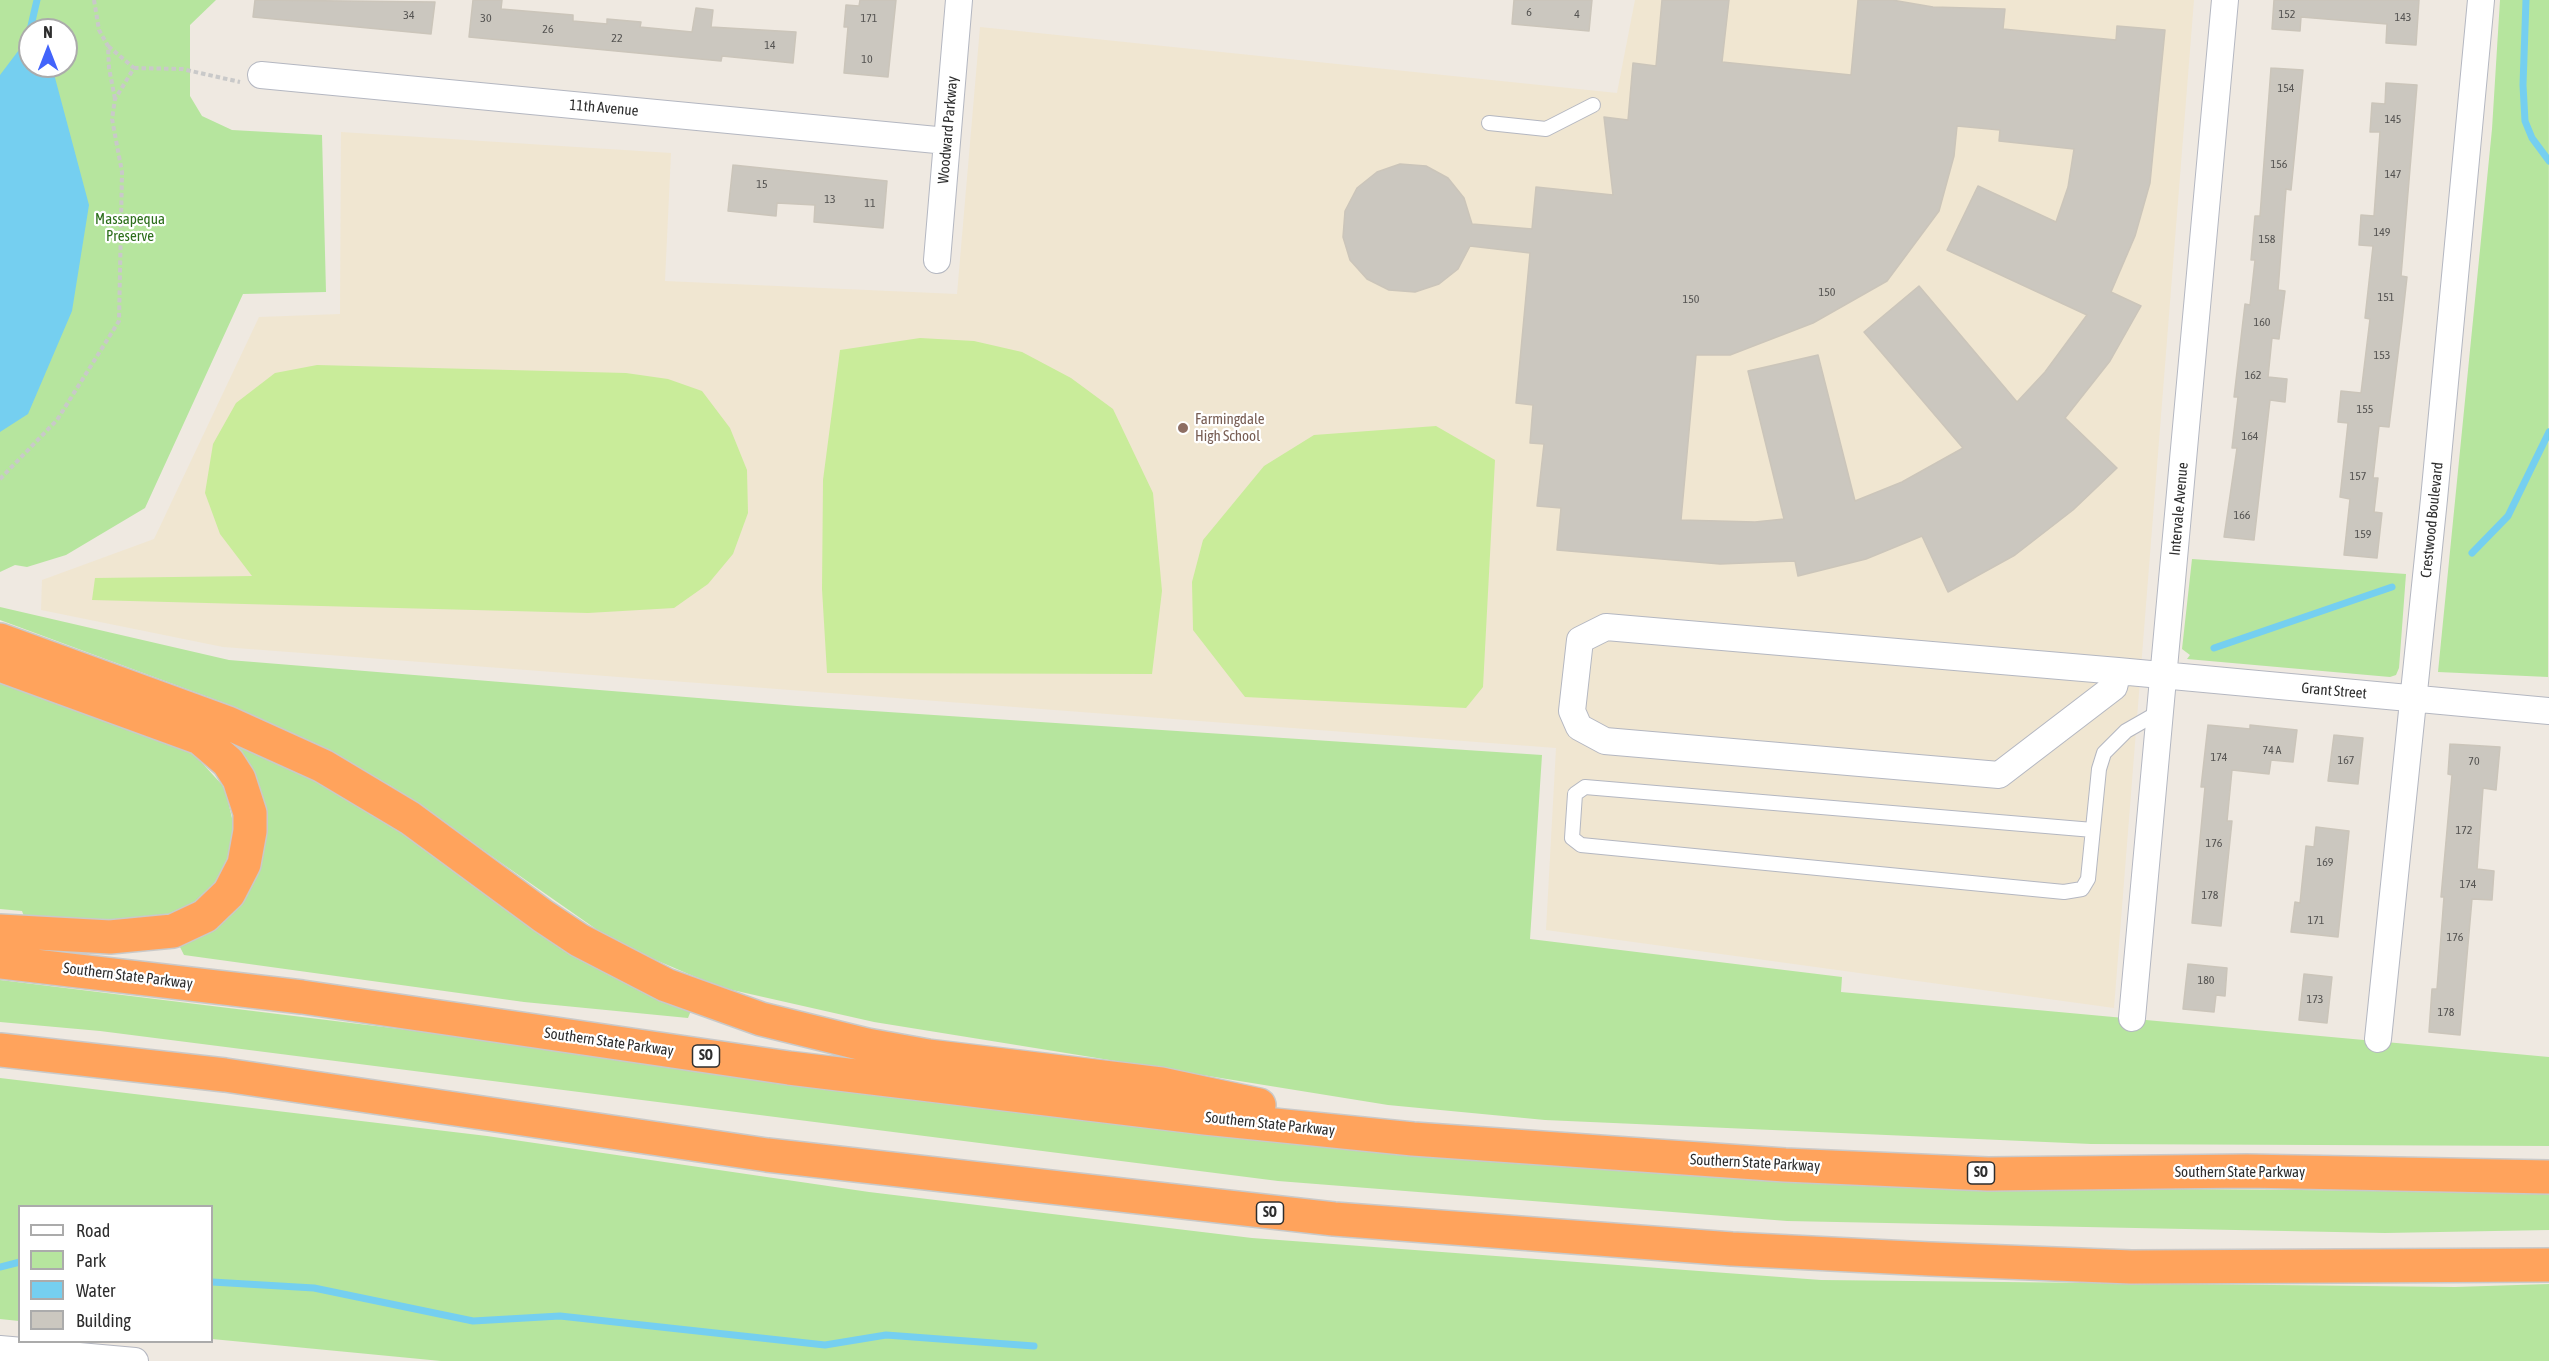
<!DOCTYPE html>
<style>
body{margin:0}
#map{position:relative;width:2549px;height:1361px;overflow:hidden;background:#efe9e1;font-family:"Asap Condensed",sans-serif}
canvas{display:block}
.legend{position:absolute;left:18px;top:1205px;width:195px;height:138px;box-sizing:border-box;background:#fff;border:2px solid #ababab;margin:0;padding:8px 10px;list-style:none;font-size:18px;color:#2e2e2e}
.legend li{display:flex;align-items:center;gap:12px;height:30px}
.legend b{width:30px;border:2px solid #ababab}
.north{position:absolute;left:18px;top:18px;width:60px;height:60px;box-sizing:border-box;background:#fff;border:2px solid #ababab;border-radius:50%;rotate:0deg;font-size:16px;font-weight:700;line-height:24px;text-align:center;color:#2e2e2e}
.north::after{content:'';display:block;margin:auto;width:21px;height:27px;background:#4264fb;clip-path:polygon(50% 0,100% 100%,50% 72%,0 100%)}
</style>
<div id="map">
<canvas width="2549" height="1361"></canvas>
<ul class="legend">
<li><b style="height:8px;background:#fff"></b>Road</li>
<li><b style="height:16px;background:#b6e59e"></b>Park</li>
<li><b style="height:16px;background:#75cff0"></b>Water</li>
<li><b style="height:16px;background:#cbc7bf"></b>Building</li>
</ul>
<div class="north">N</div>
</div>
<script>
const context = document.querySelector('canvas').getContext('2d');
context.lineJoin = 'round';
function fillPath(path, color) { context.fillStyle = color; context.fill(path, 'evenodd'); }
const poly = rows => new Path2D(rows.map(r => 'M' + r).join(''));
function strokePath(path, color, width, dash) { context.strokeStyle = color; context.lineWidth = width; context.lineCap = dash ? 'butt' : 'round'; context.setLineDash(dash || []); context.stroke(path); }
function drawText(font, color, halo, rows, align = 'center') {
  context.font = font + ' "Asap Condensed",sans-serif'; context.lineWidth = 4.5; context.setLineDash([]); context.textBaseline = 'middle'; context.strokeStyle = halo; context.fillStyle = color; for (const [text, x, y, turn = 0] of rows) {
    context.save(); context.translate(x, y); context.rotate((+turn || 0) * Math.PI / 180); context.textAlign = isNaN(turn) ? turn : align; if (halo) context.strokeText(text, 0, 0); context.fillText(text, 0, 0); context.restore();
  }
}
fillPath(poly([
 [1635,0,2194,0,2114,1008,1546,930,1556,748,223,647,41,610,42,580,154,539,259,317,340,314,341,132,671,153,665,281,957,294,980,27,1617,93]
]), '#f0e6d1');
fillPath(poly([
 [0,0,216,0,190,25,190,96,202,116,232,130,322,135,326,292,243,294,145,508,66,555,27,567,15,565,0,572],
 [30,30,66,30,66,66,30,66],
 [2500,0,2549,0,2548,677,2438,672,2492,129],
 [2192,559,2406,574,2399,668,2396,675,2390,677,2187,659,2190,655,2182,649],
 [0,607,229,660,797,706,1542,755,1530,939,1842,977,1841,992,2549,1057,2549,1146,2091,1144,1545,1120,1388,1105,874,1022,719,987,616,943,391,786,227,704,0,620],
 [0,681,191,751,225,788,235,831,225,874,185,912,134,921,25,919,22,911,0,909],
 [206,726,343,793,692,1008,688,1018,524,1002,184,955,178,943,264,839,258,783,234,754],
 [0,980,1225,1130,2052,1188,2549,1192,2549,1230,2385,1233,1787,1221,1278,1181,100,1031,0,1022],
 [0,1078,487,1136,869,1192,1252,1238,1821,1280,2455,1287,2549,1284,2549,1361,441,1361,212,1339,212,1206,20,1206,19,1321,0,1319]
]), '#b6e59e');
fillPath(poly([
 [920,338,974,341,1022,352,1071,378,1113,409,1153,493,1162,591,1152,674,827,673,822,589,823,480,840,350],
 [317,365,626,373,668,379,702,391,730,428,747,470,748,513,733,554,708,584,674,608,588,613,92,600,95,578,252,576,220,534,205,493,213,444,236,403,275,373],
 [1436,426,1495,460,1483,687,1466,708,1245,697,1193,630,1192,582,1203,540,1264,466,1314,435]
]), '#c9ec9a');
fillPath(poly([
 [28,38,30,66,48,66,54,74,89,205,72,311,28,414,0,432,0,75]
]), '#75cff0');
strokePath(poly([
 [2526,0,2523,85,2525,121,2532,138,2549,161],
 [30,30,37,0],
 [26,46,30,31],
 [2472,553,2508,516,2549,432],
 [2214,648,2392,587],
 [0,1267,20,1262],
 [212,1282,314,1288,473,1321,560,1316,825,1345,886,1335,1034,1346]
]), '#75cff0', 7);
const building = poly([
 [255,0,435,2,431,34,253,17,255,0],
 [473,0,502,0,501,9,573,15,573,21,607,24,607,19,641,22,640,27,692,32,696,8,713,10,711,27,796,32,793,63,722,56,721,61,469,37,473,0],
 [860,0,896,0,888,77,844,73,848,27,844,27,846,5,859,6,860,0],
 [1514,0,1592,0,1589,31,1512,24,1514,0],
 [1662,0,1729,0,1722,62,1851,75,1858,0,1892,0,1933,7,2005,9,2003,29,2116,40,2117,26,2165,30,2150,183,2135,236,2111,292,2141,306,2110,361,2065,418,2117,468,2073,510,2015,555,1948,592,1922,536,1866,559,1798,576,1795,561,1720,564,1557,550,1561,508,1537,506,1544,444,1530,443,1533,405,1516,403,1530,253,1470,246,1458,269,1439,284,1415,292,1389,290,1367,279,1350,260,1343,237,1345,211,1357,188,1377,172,1400,164,1426,166,1448,178,1464,198,1472,224,1532,229,1536,187,1613,195,1604,117,1628,120,1633,63,1656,66,1662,0],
 [1957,126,2000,130,1999,141,2074,149,2068,187,2056,222,1978,186,1947,250,2087,315,2045,372,2017,402,1919,286,1864,332,1963,448,1902,482,1855,501,1818,355,1748,371,1784,519,1755,522,1681,520,1696,355,1730,355,1813,323,1887,281,1939,211,1954,156,1957,126],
 [2274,0,2419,0,2416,45,2386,43,2387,24,2301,17,2300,31,2272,29,2274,0],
 [2271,68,2303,70,2291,190,2286,189,2278,290,2285,291,2279,339,2272,338,2268,377,2287,379,2285,402,2270,400,2254,540,2224,537,2237,448,2232,448,2238,397,2234,397,2245,304,2250,305,2255,260,2251,260,2255,216,2260,216,2271,68],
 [2386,83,2417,85,2401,276,2407,277,2402,322,2389,427,2379,426,2373,478,2378,478,2374,512,2382,513,2377,558,2344,555,2350,499,2340,497,2348,423,2338,422,2341,391,2361,393,2370,319,2365,318,2373,246,2359,245,2361,215,2374,216,2380,132,2370,132,2372,103,2385,104,2386,83],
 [733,165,887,181,883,228,814,222,815,205,777,203,776,216,728,211,733,165],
 [2208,725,2250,729,2250,725,2297,730,2293,762,2271,760,2269,774,2232,770,2227,821,2232,821,2221,926,2192,923,2205,787,2201,787,2208,725],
 [2334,735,2363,738,2358,784,2328,781,2334,735],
 [2450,744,2500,747,2496,790,2483,788,2477,869,2494,871,2492,900,2472,899,2460,1035,2429,1032,2432,989,2437,989,2444,897,2441,897,2452,775,2448,774,2450,744],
 [2316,827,2349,831,2338,937,2291,932,2295,902,2300,903,2306,846,2314,847,2316,827],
 [2188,964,2227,968,2225,996,2216,995,2214,1012,2183,1009,2188,964],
 [2304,974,2332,977,2327,1023,2299,1020,2304,974]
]);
fillPath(building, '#cbc7bf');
strokePath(building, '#cbc5ba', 1.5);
const lane = poly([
 [1489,123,1546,129,1593,105],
 [2093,830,1585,787,1575,794,1572,838,1581,845,2064,892,2082,889,2088,879,2099,769,2104,753,2126,731,2161,711]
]);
const street = poly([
 [261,75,947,141],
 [937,260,959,0],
 [2118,671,2114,687,1999,775,1605,741,1579,727,1572,711,1580,640,1606,627,2118,671,2549,711],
 [2132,1018,2225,0],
 [2378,1039,2434,499,2481,0],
 [0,1349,135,1361]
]);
const highway = poly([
 [0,640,228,723,323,766,410,818,543,916,579,940,666,985,761,1019,867,1045,928,1056,1161,1084,1259,1105],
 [0,665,200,738,228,762,239,779,250,813,250,831,244,864,229,893,205,916,173,931,110,937,0,931],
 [0,962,302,997,789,1068,1205,1118,1413,1139,1785,1165,1988,1174,2247,1171,2549,1177],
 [0,1050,225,1075,767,1155,1334,1219,1732,1249,1930,1259,2131,1267,2549,1265]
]);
strokePath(lane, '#b4b7c1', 16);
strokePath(street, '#b4b7c1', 28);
strokePath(highway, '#c9c9c9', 36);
strokePath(poly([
 [94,0,99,30,108,46,109,68,115,99],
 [134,68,182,69,240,82],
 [0,479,57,420,119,321,122,172,112,119,115,99,134,68,108,46]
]), '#c9c9c9', 4, [4.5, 3]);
strokePath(lane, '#fff', 14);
strokePath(street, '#fff', 26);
strokePath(highway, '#ffa35c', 33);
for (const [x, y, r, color] of [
 [1183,428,6,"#8d6e63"]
]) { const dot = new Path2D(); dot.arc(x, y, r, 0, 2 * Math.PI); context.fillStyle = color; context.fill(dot); strokePath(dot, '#fff', 2); }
drawText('12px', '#555452', null, [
 ["6",1529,12],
 ["4",1577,14],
 ["152",2287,14],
 ["34",409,15],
 ["143",2403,17],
 ["30",486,18],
 ["171",869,18],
 ["26",548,29],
 ["22",617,38],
 ["14",770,45],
 ["10",867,59],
 ["154",2286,88],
 ["145",2393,119],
 ["156",2279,164],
 ["147",2393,174],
 ["15",762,184],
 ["13",830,199],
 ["11",870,203],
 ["149",2382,232],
 ["158",2267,239],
 ["150",1827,292],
 ["151",2386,297],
 ["150",1691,299],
 ["160",2262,322],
 ["153",2382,355],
 ["162",2253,375],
 ["155",2365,409],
 ["164",2250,436],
 ["157",2358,476],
 ["166",2242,515],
 ["159",2363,534],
 ["74 A",2272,750],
 ["174",2219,757],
 ["167",2346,760],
 ["70",2474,761],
 ["172",2464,830],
 ["176",2214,843],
 ["169",2325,862],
 ["174",2468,884],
 ["178",2210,895],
 ["171",2316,920],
 ["176",2455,937],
 ["180",2206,980],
 ["173",2315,999],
 ["178",2446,1012]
]);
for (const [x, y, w] of [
 [706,1056,27],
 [1981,1173,27],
 [1270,1213,27]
]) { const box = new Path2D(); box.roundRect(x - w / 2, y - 11, w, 22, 4.5); context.fillStyle = '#fff'; context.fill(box); strokePath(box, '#2e2e2e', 1.5); }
drawText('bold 14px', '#2e2e2e', null, [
 ["SO",706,1056],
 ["SO",1981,1173],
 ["SO",1270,1213]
]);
drawText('15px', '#2e2e2e', '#fff', [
 ["11th Avenue",604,108,5],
 ["Woodward Parkway",948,130,-85],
 ["Intervale Avenue",2179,509,-85],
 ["Crestwood Boulevard",2432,520,-84],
 ["Grant Street",2334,691,5],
 ["Southern State Parkway",128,976,7],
 ["Southern State Parkway",609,1042,8],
 ["Southern State Parkway",1270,1124,6],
 ["Southern State Parkway",1755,1163,3],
 ["Southern State Parkway",2240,1172]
]);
drawText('15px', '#2c6e1b', '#fff', [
 ["Massapequa",130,219],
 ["Preserve",130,236]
]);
drawText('15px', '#785e54', '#fff', [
 ["Farmingdale",1195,419],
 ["High School",1195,436]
], 'left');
</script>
